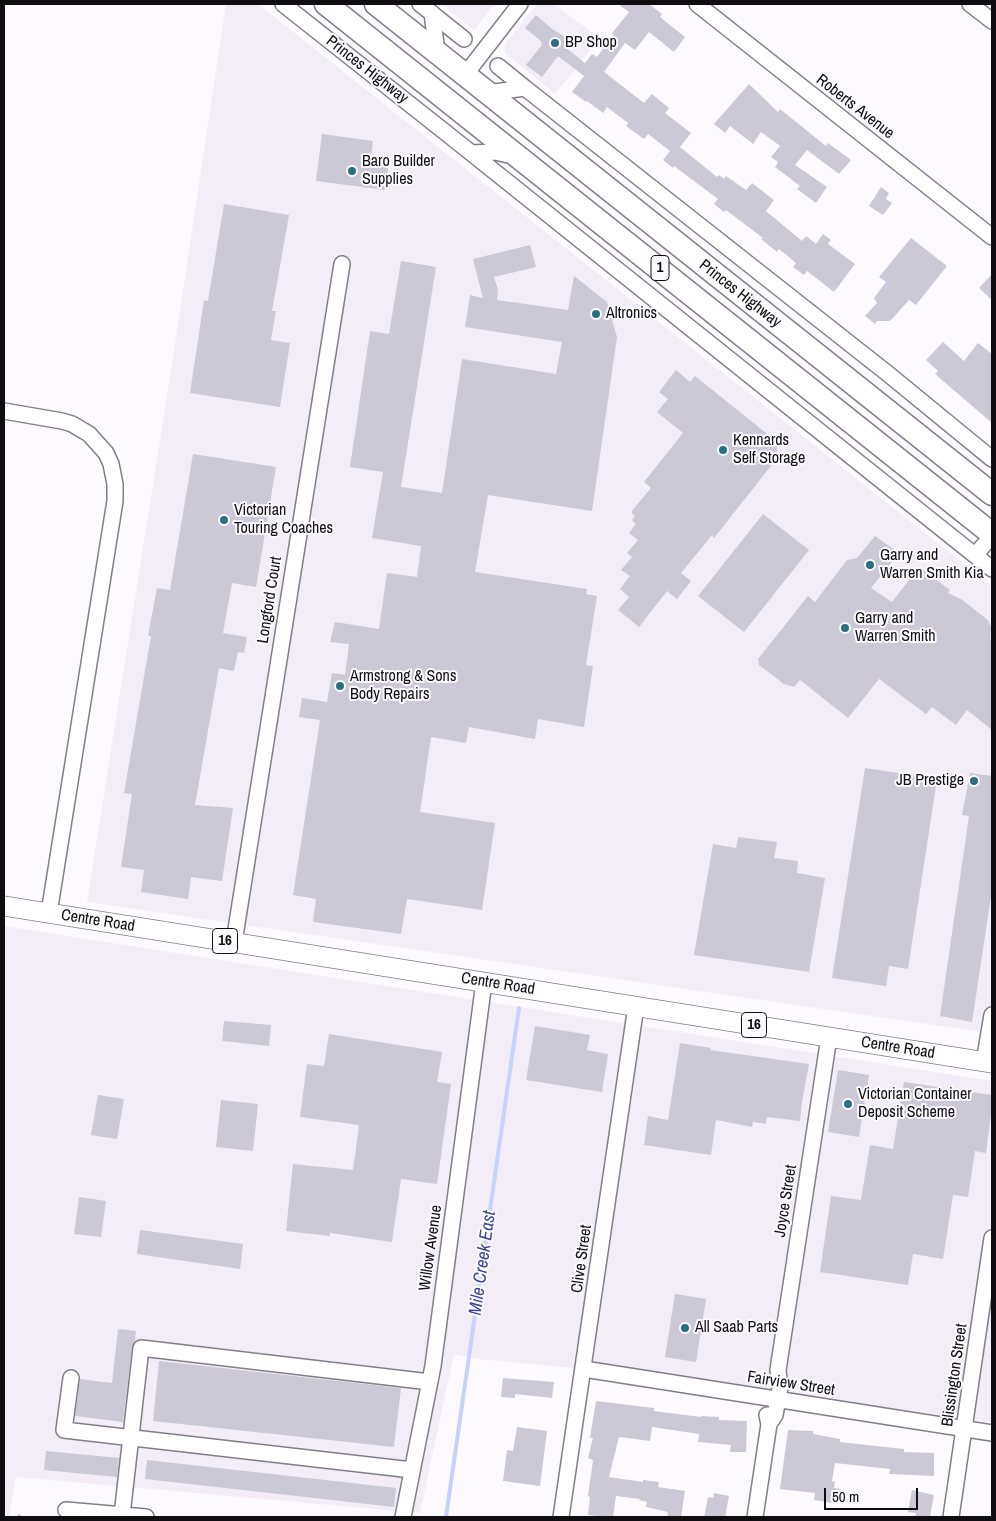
<!DOCTYPE html>
<style>
body{margin:0}
#map{position:relative;width:996px;height:1521px;overflow:hidden;background:#fdfaff;font-family:"Archivo Narrow",sans-serif}
canvas{display:block}
.frame{position:absolute;inset:0;border:5px solid #100d11;pointer-events:none}
.scale{position:absolute;left:824px;top:1488px;width:94px;height:22px;box-sizing:border-box;border:2px solid #100d11;border-top:0;padding-left:6px;font-size:15px;line-height:18px;white-space:nowrap;color:#100d11;-webkit-text-stroke:4px #fdfaff;paint-order:stroke}
</style>
<div id="map">
<canvas width="996" height="1521"></canvas>
<div class="frame"></div>
<div class="scale">50 m</div>
</div>
<script>
const context = document.querySelector('canvas').getContext('2d');
context.lineJoin = 'round';
function fillPath(path, color) { context.fillStyle = color; context.fill(path, 'evenodd'); }
const poly = rows => new Path2D(rows.map(r => 'M' + r).join(''));
function strokePath(path, color, width, dash) { context.strokeStyle = color; context.lineWidth = width; context.lineCap = dash ? 'butt' : 'round'; context.setLineDash(dash || []); context.stroke(path); }
function drawText(font, color, halo, rows, align = 'center') {
  context.font = font + ' "Archivo Narrow",sans-serif'; context.lineWidth = 4; context.setLineDash([]); context.textBaseline = 'middle'; context.strokeStyle = halo; context.fillStyle = color; for (const [text, x, y, turn = 0] of rows) {
    context.save(); context.translate(x, y); context.rotate((+turn || 0) * Math.PI / 180); context.textAlign = isNaN(turn) ? turn : align; if (halo) context.strokeText(text, 0, 0); context.fillText(text, 0, 0); context.restore();
  }
}
fillPath(poly([
 [226,4,258,4,992,586,992,1040,982,1032,87,902,172,364],
 [441,4,495,4,474,30],
 [537,4,554,4,600,38,555,94,505,53,505,44],
 [4,926,992,1081,992,1422,584,1369,477,1359,454,1354,420,1513,16,1477,9,1517,4,1517]
]), '#f3edf8');
strokePath(poly([
 [19,1516,20,1517],
 [446,1517,519,1008]
]), '#c7d1fe', 4);
fillPath(poly([
 [618,4,649,4,662,14,660,17,685,37,674,52,649,32,635,50,625,43,604,72,644,103,652,94,669,108,665,113,691,133,680,147,717,177,719,175,724,179,726,176,746,190,752,183,774,200,766,211,802,241,806,236,816,244,823,234,831,240,828,244,855,264,834,292,807,271,804,275,793,267,796,263,779,249,777,252,761,239,763,238,726,210,724,212,714,204,718,199,674,166,673,168,663,160,670,151,648,134,644,139,626,126,628,123,607,107,603,113,587,101,586,102,572,92,584,76,558,56,542,77,526,65,542,45,541,44,542,42,525,28,536,15,552,29,570,40,565,47,585,63,592,54,597,57,614,34,612,33,629,12],
 [749,84,778,112,780,109,826,146,828,143,851,160,839,174,807,150,795,165,827,187,816,203,797,189,800,186,775,167,778,162,771,157,780,146,761,132,753,144,730,126,725,133,714,124],
 [322,134,373,141,371,159,389,161,385,190,316,181],
 [881,187,889,193,886,199,892,203,883,215,869,206],
 [224,204,289,215,272,311,276,311,271,340,290,343,280,407,190,393,204,300,208,301],
 [911,238,947,266,916,305,909,300,892,319,889,321,877,321,875,324,865,316,877,303,874,298,886,282,879,277],
 [530,245,536,267,494,277,498,290,497,300,568,310,574,276,607,302,617,337,592,511,488,495,475,572,587,589,586,594,597,596,586,665,593,666,584,727,538,719,535,739,469,727,466,743,431,737,420,812,495,823,482,910,407,899,401,934,313,922,316,899,293,895,320,720,299,717,302,698,327,702,332,673,345,675,349,644,330,642,335,622,379,629,387,573,417,577,421,546,372,538,383,472,350,467,370,331,389,334,401,261,436,267,401,487,442,493,462,359,556,374,562,342,465,327,470,295,483,298,473,259],
 [992,274,992,300,979,288],
 [943,342,964,361,978,343,992,354,992,423,935,374,938,371,926,360],
 [676,370,690,382,695,376,776,441,778,457,714,538,712,535,681,573,691,581,677,599,667,591,639,627,618,610,629,597,620,589,630,576,621,570,632,557,627,553,638,540,629,533,636,524,632,520,635,516,631,512,651,488,644,482,683,433,657,412,668,399,659,392],
 [193,454,276,467,256,587,232,583,223,633,247,637,244,653,238,652,234,671,219,668,195,805,233,808,222,881,191,877,188,899,141,892,144,870,121,867,132,794,124,793,151,636,148,636,157,588,170,590],
 [763,514,809,550,744,632,698,596],
 [875,536,899,553,871,588,892,602,919,567,950,590,948,593,961,599,988,620,991,627,990,639,992,640,992,730,967,710,956,725,932,707,926,714,879,679,848,718,800,680,794,687,784,684,759,665,758,659,808,596,815,602,847,560,857,558],
 [865,768,937,779,908,969,889,966,886,986,832,978],
 [970,773,992,776,992,890,972,1022,940,1016,969,816,962,815],
 [738,837,777,842,774,858,798,861,797,873,825,878,809,972,694,955,713,844,736,848],
 [224,1021,271,1025,269,1046,222,1041],
 [535,1026,590,1035,587,1050,608,1054,602,1092,526,1080],
 [329,1034,442,1052,437,1082,451,1084,437,1184,401,1179,392,1242,330,1233,330,1236,286,1231,293,1164,353,1170,359,1125,300,1117,307,1064,324,1066],
 [680,1043,711,1048,710,1050,809,1064,802,1102,800,1121,767,1117,766,1124,753,1122,752,1127,716,1120,711,1155,644,1145,648,1116,668,1120],
 [838,1070,869,1075,859,1137,828,1132],
 [904,1082,992,1095,992,1106,986,1153,975,1151,968,1197,953,1195,943,1259,913,1254,908,1285,820,1272,831,1196,861,1200,870,1145,893,1149],
 [98,1095,124,1099,117,1139,91,1135],
 [221,1100,258,1104,253,1151,216,1147],
 [79,1197,106,1201,101,1237,74,1234],
 [140,1230,243,1244,240,1269,137,1254],
 [675,1294,706,1299,696,1362,665,1357],
 [118,1329,136,1331,135,1341,132,1347,123,1422,75,1416,80,1379,112,1383],
 [159,1361,401,1388,394,1447,153,1421],
 [503,1378,554,1382,552,1398,515,1394,515,1398,501,1397],
 [596,1401,654,1408,654,1411,701,1417,701,1416,719,1417,719,1420,747,1421,746,1452,730,1452,731,1445,698,1442,699,1434,652,1427,650,1441,619,1437,609,1477,643,1482,643,1480,659,1482,658,1487,685,1491,681,1517,667,1517,668,1512,646,1507,647,1502,639,1500,640,1499,616,1496,613,1517,595,1517,596,1516,588,1515,590,1497,588,1496,593,1460,588,1458,593,1438,590,1438],
 [517,1427,547,1431,540,1486,503,1481,507,1450,513,1451],
 [788,1430,813,1431,813,1434,840,1439,840,1442,904,1449,904,1452,934,1453,934,1476,889,1474,890,1469,835,1463,832,1481,835,1482,834,1488,841,1489,838,1504,814,1500,815,1493,780,1489],
 [46,1451,119,1458,117,1477,44,1470],
 [147,1460,396,1488,394,1507,145,1479],
 [912,1490,934,1495,930,1517,915,1517,916,1513,908,1512],
 [714,1493,729,1496,725,1517,704,1517,708,1497,713,1498]
]), '#cac9d5');
const minor = poly([
 [283,4,450,136,992,569],
 [420,4,464,39],
 [697,4,992,237],
 [970,4,992,21],
 [432,13,437,52],
 [498,66,525,88],
 [465,75,520,4],
 [487,93,525,88,887,373,992,459],
 [471,153,495,152,513,156],
 [4,411,62,421,72,424,89,434,106,453,111,464,115,484,115,501,49,913],
 [975,555,992,536],
 [234,942,342,264],
 [984,1062,992,1015],
 [584,1369,992,1433],
 [71,1378,64,1430,412,1470],
 [769,1424,775,1415,780,1388,778,1370,829,1037],
 [66,1510,146,1517],
 [122,1515,141,1348,430,1382],
 [403,1517,433,1366,484,982],
 [561,1517,636,1006],
 [755,1517,769,1424,767,1415],
 [951,1517,992,1238]
]);
const major = poly([
 [4,906,992,1063]
]);
const highway = poly([
 [326,4,992,534],
 [376,4,992,494]
]);
strokePath(minor, '#837d87', 18);
strokePath(major, '#837d87', 21);
strokePath(highway, '#837d87', 25);
strokePath(minor, '#fff', 15);
strokePath(major, '#fff', 19);
strokePath(highway, '#fff', 22);
for (const [x, y, r, color] of [
 [555,43,5,"#2d6f81"],
 [352,171,5,"#2d6f81"],
 [596,314,5,"#2d6f81"],
 [723,450,5,"#2d6f81"],
 [224,520,5,"#2d6f81"],
 [870,565,5,"#2d6f81"],
 [845,628,5,"#2d6f81"],
 [340,686,5,"#2d6f81"],
 [974,781,5,"#2d6f81"],
 [848,1104,5,"#2d6f81"],
 [685,1328,5,"#2d6f81"]
]) { const dot = new Path2D(); dot.arc(x, y, r, 0, 2 * Math.PI); context.fillStyle = color; context.fill(dot); strokePath(dot, '#fdfaff', 2); }
for (const [x, y, w] of [
 [660,268,18],
 [225,941,25],
 [754,1025,25]
]) { const box = new Path2D(); box.roundRect(x - w / 2, y - 12.5, w, 25, 4); context.fillStyle = '#fdfaff'; context.fill(box); strokePath(box, '#100d11', 1); }
drawText('bold 15px', '#100d11', null, [
 ["1",660,268],
 ["16",225,941],
 ["16",754,1025]
]);
drawText('16px', '#100d11', '#fdfaff', [
 ["BP Shop",565,43],
 ["Baro Builder",362,162],
 ["Supplies",362,180],
 ["Altronics",606,314],
 ["Kennards",733,441],
 ["Self Storage",733,459],
 ["Victorian",234,511],
 ["Touring Coaches",234,529],
 ["Garry and",880,556],
 ["Warren Smith Kia",880,574],
 ["Garry and",855,619],
 ["Warren Smith",855,637],
 ["Armstrong & Sons",350,677],
 ["Body Repairs",350,695],
 ["JB Prestige",964,781,"right"],
 ["Victorian Container",858,1095],
 ["Deposit Scheme",858,1113],
 ["All Saab Parts",695,1328]
], 'left');
drawText('16px', '#100d11', '#fdfaff', [
 ["Princes Highway",367,70,38],
 ["Roberts Avenue",855,107,38],
 ["Princes Highway",740,294,38],
 ["Longford Court",270,600,-81],
 ["Centre Road",98,921,9],
 ["Centre Road",498,984,9],
 ["Centre Road",898,1048,9],
 ["Joyce Street",786,1201,-81],
 ["Willow Avenue",431,1248,-82],
 ["Clive Street",582,1259,-82],
 ["Blissington Street",955,1375,-82],
 ["Fairview Street",791,1384,9]
]);
drawText('italic 18px', '#3b4497', '#fdfaff', [
 ["Mile Creek East",483,1263,-82]
]);
</script>
